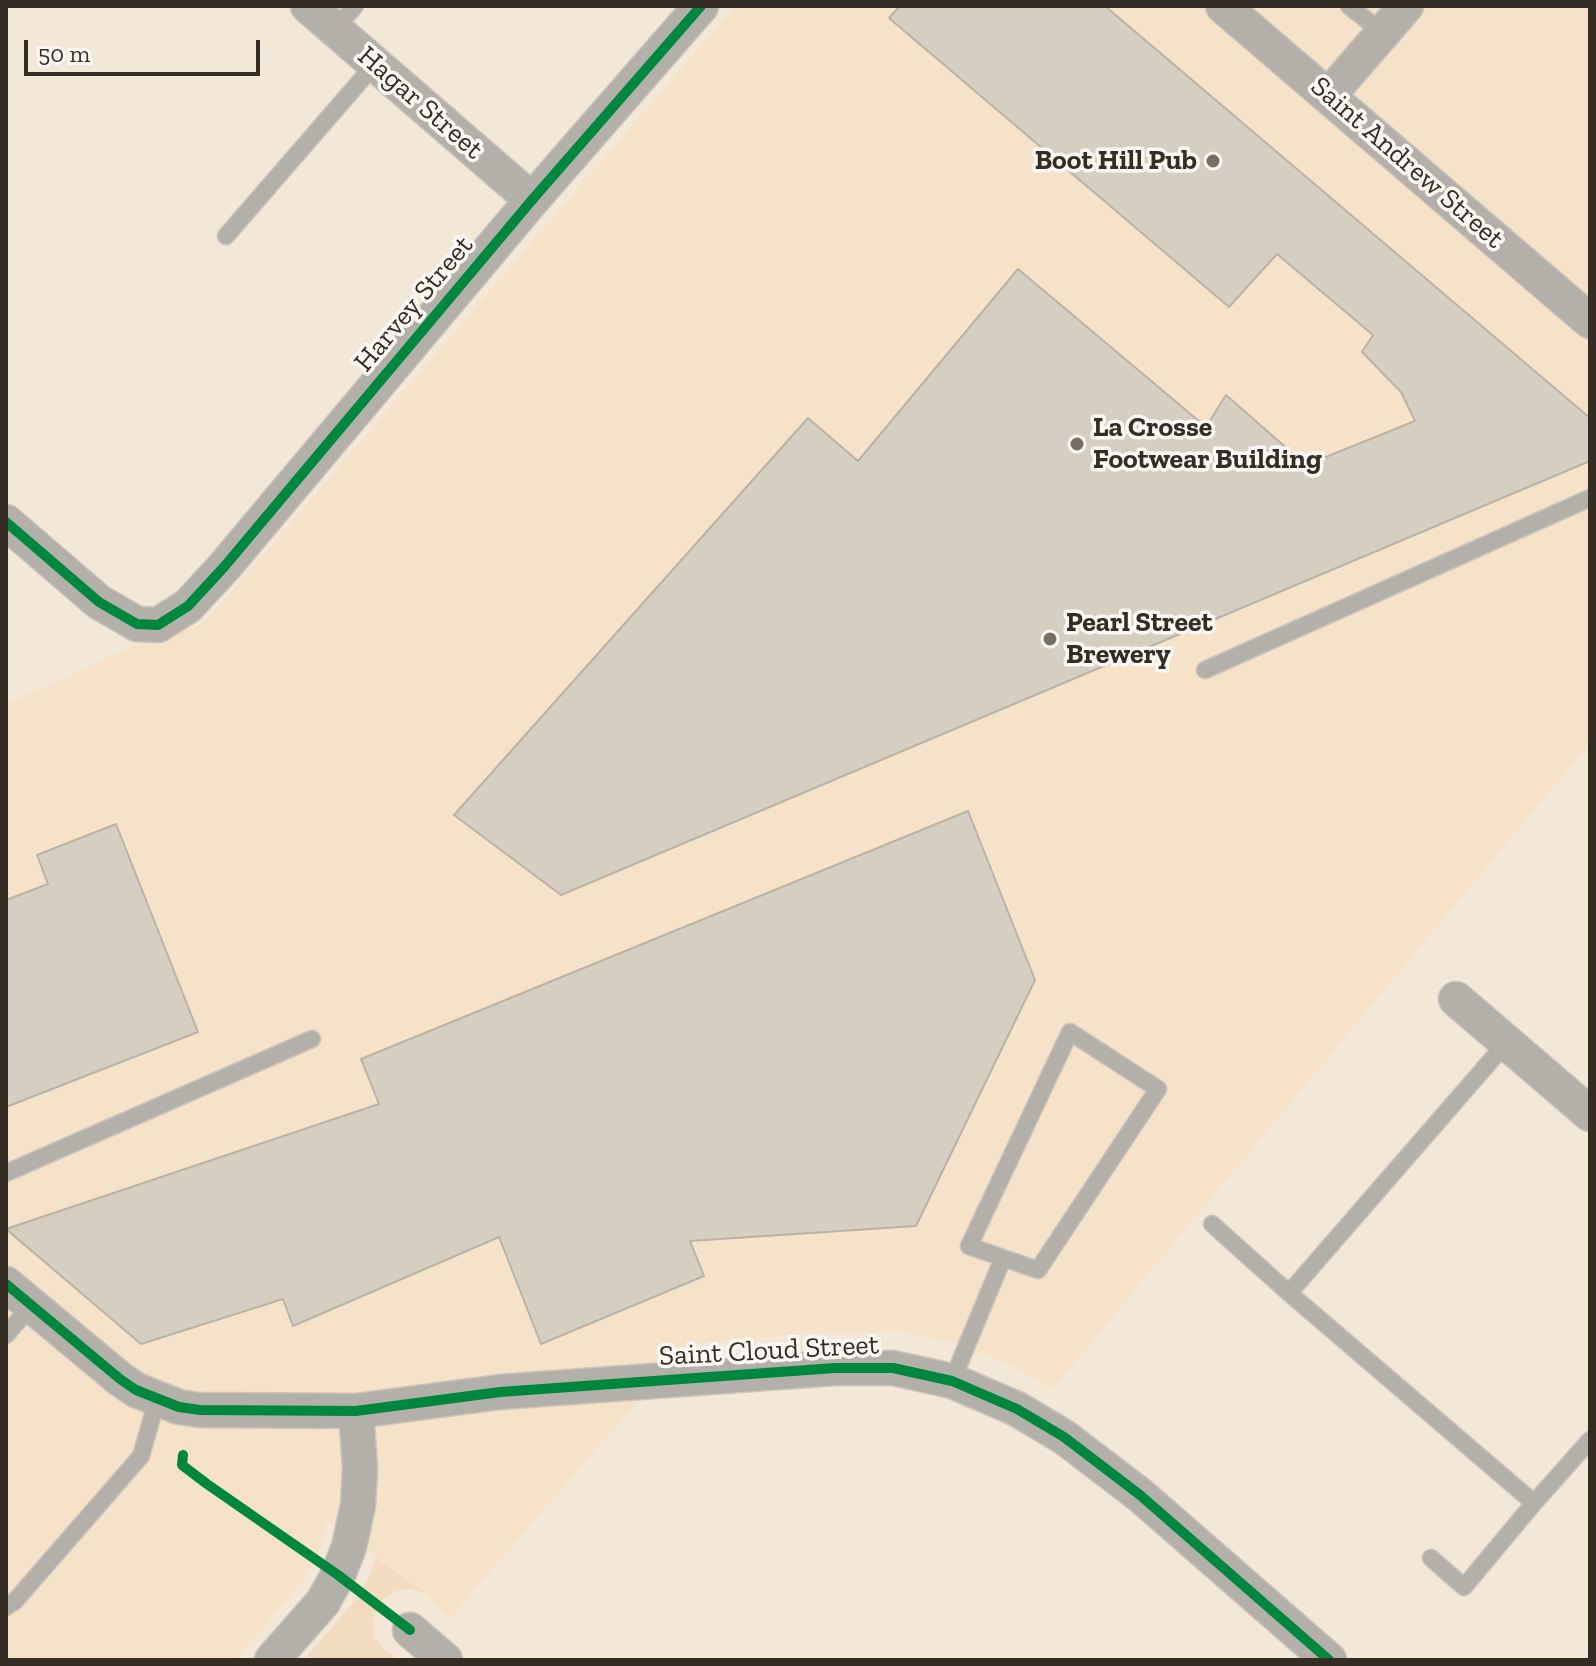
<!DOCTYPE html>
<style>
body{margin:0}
#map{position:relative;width:1596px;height:1666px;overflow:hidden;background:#f3e7d8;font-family:"Zilla Slab",serif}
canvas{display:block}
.frame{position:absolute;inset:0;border:8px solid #352d23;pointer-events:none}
.scale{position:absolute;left:24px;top:40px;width:236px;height:36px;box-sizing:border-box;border:4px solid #352d23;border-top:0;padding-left:10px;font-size:24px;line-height:28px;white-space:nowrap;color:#352d23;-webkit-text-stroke:6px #fdf8f3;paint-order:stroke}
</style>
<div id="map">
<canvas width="1596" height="1666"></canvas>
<div class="frame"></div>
<div class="scale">50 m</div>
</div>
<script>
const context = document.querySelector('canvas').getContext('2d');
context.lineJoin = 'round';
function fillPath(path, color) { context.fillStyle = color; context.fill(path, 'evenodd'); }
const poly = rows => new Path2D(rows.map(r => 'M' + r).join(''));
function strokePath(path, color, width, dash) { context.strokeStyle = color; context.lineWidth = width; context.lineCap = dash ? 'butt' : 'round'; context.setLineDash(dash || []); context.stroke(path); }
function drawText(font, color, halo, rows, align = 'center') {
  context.font = font + ' "Zilla Slab",serif'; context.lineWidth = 7; context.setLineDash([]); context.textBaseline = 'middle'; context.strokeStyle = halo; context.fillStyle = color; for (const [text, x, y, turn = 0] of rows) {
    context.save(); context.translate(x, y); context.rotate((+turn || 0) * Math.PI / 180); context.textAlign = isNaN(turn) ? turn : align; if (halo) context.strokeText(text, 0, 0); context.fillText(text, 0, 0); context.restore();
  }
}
fillPath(poly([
 [735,6,1590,6,1590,743,1053,1389,1008,1364,959,1345,905,1332,815,1333,688,1344,449,1619,425,1593,327,1521,321,1547,302,1582,235,1660,6,1660,6,704,144,641,167,638,199,625,222,603]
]), '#f6e2c9');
fillPath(poly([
 [376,1558,425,1593,411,1589,396,1591,383,1599,373,1617,374,1637,382,1648,398,1660,304,1660,356,1599,369,1577]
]), '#f2dbbe');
const building = poly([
 [900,6,1105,6,1590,418,1590,461,561,895,454,815,808,418,858,461,1018,269,1206,427,1226,395,1306,465,1415,421,1401,392,1362,352,1373,335,1277,254,1229,307,889,18,900,6],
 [968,811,1035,980,916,1226,690,1241,704,1276,541,1344,499,1237,293,1326,283,1299,141,1344,6,1229,379,1104,361,1059,968,811],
 [116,824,198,1032,6,1107,6,900,48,884,37,855,116,824]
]);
fillPath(building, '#d7cec2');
strokePath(building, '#bbb2a6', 2);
const service = poly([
 [1349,6,1383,33],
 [335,29,355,6],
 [226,236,375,64],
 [1205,670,1590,498],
 [6,1173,312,1039],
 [1212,1224,1289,1293,1507,1042],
 [1289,1293,1534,1503,1464,1587,1431,1558],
 [6,1335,31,1306],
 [952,1381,1003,1258,969,1246,1070,1032,1158,1089,1038,1270,1003,1258],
 [1534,1503,1590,1440],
 [6,1607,15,1601,141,1456,157,1400]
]);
const minor = poly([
 [308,6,532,200],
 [1223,6,1590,321],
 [1329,95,1406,6],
 [6,522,99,602,137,624,158,625,188,606,224,567,532,200,701,6],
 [1456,999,1590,1114],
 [6,1284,120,1379,136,1390,179,1407,200,1410,356,1411,500,1392,835,1368,893,1368,952,1381,1017,1409,1064,1437,1140,1495,1329,1660],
 [410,1630,445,1660],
 [272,1660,323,1602,338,1575,349,1547,358,1505,360,1468,356,1411]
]);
strokePath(service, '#cec5ba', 19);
strokePath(minor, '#cec5ba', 37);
strokePath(service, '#b3afa9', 16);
strokePath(minor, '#b3afa9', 34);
strokePath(poly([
 [6,522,99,602,137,624,158,625,188,606,224,567,532,200,701,6],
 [6,1284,120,1379,136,1390,179,1407,200,1410,356,1411,500,1392,835,1368,893,1368,952,1381,1017,1409,1064,1437,1140,1495,1329,1660],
 [183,1455,182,1465,207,1484,338,1575,410,1630]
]), '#00873e', 10);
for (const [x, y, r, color] of [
 [1213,161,8,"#786e62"],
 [1077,444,8,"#786e62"],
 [1050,639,8,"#786e62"]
]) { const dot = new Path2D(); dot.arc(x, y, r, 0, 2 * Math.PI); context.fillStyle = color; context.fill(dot); strokePath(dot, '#fdf8f3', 3); }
drawText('28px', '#352d23', '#fdf8f3', [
 ["Hagar Street",420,103,41],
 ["Saint Andrew Street",1407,163,41],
 ["Harvey Street",414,304,-50],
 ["Saint Cloud Street",769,1351,-3]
]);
drawText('bold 28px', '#352d23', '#fdf8f3', [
 ["Boot Hill Pub",1197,161,"right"],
 ["La Crosse",1093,428],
 ["Footwear Building",1093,460],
 ["Pearl Street",1066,623],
 ["Brewery",1066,655]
], 'left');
</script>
